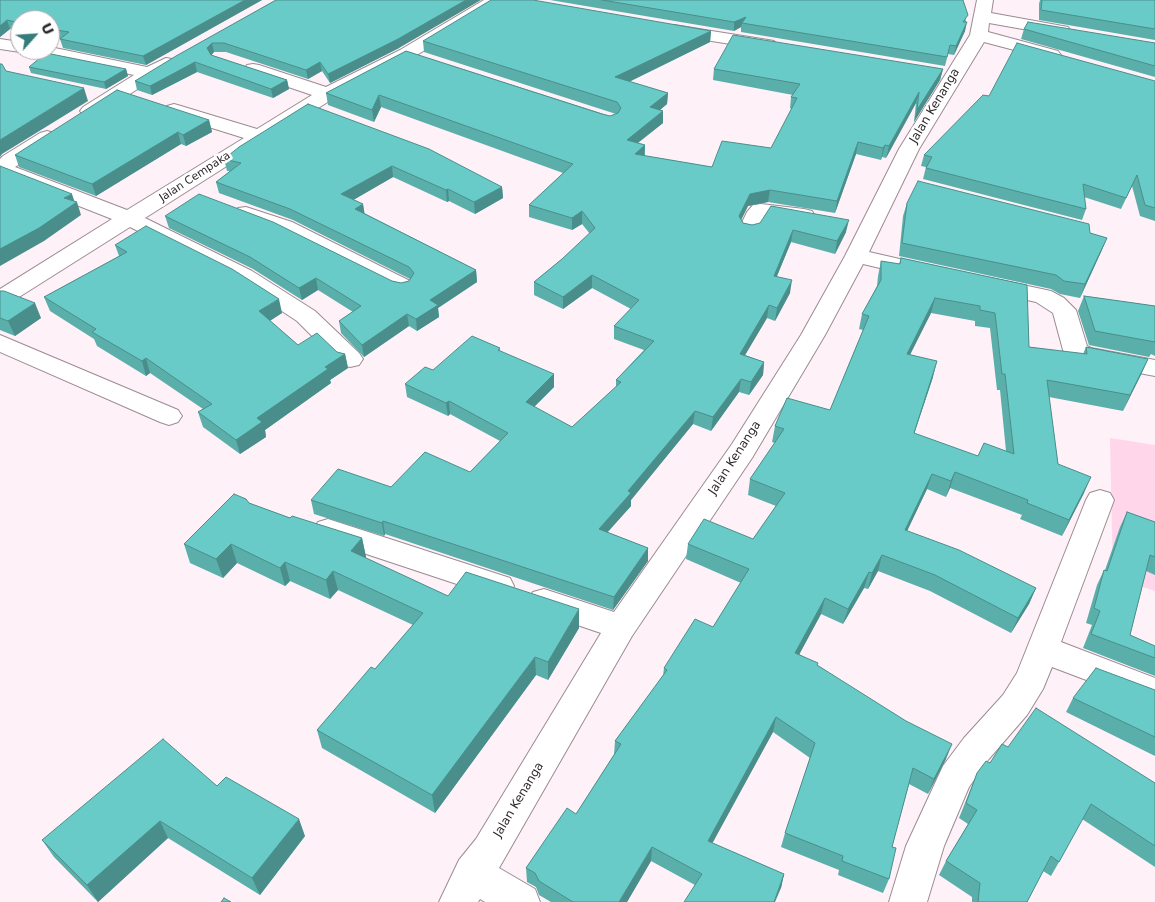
<!DOCTYPE html>
<style>
body{margin:0}
#map{position:relative;width:1155px;height:902px;overflow:hidden;background:#fff1f8;font-family:"DejaVu Sans",sans-serif}
canvas{display:block}
.north{position:absolute;left:10px;top:10px;width:50px;height:50px;box-sizing:border-box;background:#fff;border:1px solid #aba9aa;border-radius:50%;rotate:64deg;font-size:14px;font-weight:700;line-height:20px;text-align:center;color:#2e272a}
.north::after{content:'';display:block;margin:auto;width:18px;height:22px;background:#357d7b;clip-path:polygon(50% 0,100% 100%,50% 72%,0 100%)}
</style>
<div id="map">
<canvas width="1155" height="902"></canvas>
<div class="north">U</div>
</div>
<script>
const context = document.querySelector('canvas').getContext('2d');
context.lineJoin = 'round';
function fillPath(path, color) { context.fillStyle = color; context.fill(path, 'evenodd'); }
const poly = rows => new Path2D(rows.map(r => 'M' + r).join(''));
function strokePath(path, color, width, dash) { context.strokeStyle = color; context.lineWidth = width; context.lineCap = dash ? 'butt' : 'round'; context.setLineDash(dash || []); context.stroke(path); }
function drawText(font, color, halo, rows, align = 'center') {
  context.font = font + ' "DejaVu Sans",sans-serif'; context.lineWidth = 5; context.setLineDash([]); context.textBaseline = 'middle'; context.strokeStyle = halo; context.fillStyle = color; for (const [text, x, y, turn = 0] of rows) {
    context.save(); context.translate(x, y); context.rotate((+turn || 0) * Math.PI / 180); context.textAlign = isNaN(turn) ? turn : align; if (halo) context.strokeText(text, 0, 0); context.fillText(text, 0, 0); context.restore();
  }
}
fillPath(poly([
 [1110,438,1155,445,1155,591,1113,577]
]), '#ffd6ea');
const minor = poly([
 [484,0,504,0,502,3,412,58,334,98,145,218,252,271,315,311,359,353,363,359,359,365,350,367,341,365,297,321,236,281,130,227,8,304,0,306,0,289,112,219,0,175,0,159,3,156,40,133,47,131,54,133,57,137,54,141,15,167,127,210,244,138,167,114,164,110,167,106,174,104,181,106,257,129,312,95,247,73,244,69,247,65,253,64,259,65,326,87,400,50,484,0],
 [977,0,993,0,991,13,1068,27,1071,31,1068,35,1062,36,989,23,988,32,1058,51,1061,55,1058,59,1052,60,984,42,919,149,869,252,926,265,930,270,926,275,918,277,863,264,825,335,752,458,632,636,499,868,535,889,540,902,485,902,480,899,478,902,439,902,459,860,476,839,601,633,533,610,528,601,533,592,544,589,614,612,732,444,801,335,845,256,899,149,970,35,977,0],
 [674,25,768,40,774,41,777,45,774,49,768,50,668,34,665,30,668,26,674,25],
 [0,39,20,42,20,50,27,50,20,52,0,49,0,39],
 [50,47,147,67,166,58,172,59,175,63,172,67,97,115,90,117,83,115,80,111,83,107,134,75,37,55,31,54,28,50,50,50,50,47],
 [761,204,804,209,812,211,815,216,812,221,804,223,766,217,758,234,750,236,742,234,739,229,747,212,753,205,761,204],
 [246,207,292,222,410,281,414,286,410,291,402,293,394,291,276,232,238,218,235,213,238,208,246,207],
 [990,278,1051,291,1064,298,1076,310,1087,346,1091,348,1155,360,1155,376,1075,361,1067,356,1063,350,1053,313,1036,302,982,290,978,285,982,280,990,278],
 [0,335,178,410,182,416,178,422,169,425,160,422,0,352,0,335],
 [1100,490,1110,493,1114,500,1061,642,1155,678,1155,706,1052,667,1043,689,1027,715,988,760,969,787,944,846,927,902,889,902,906,846,943,766,964,738,1003,695,1017,673,1086,500,1090,493,1100,490],
 [328,519,510,578,514,586,510,594,499,598,318,538,313,530,318,522,328,519]
]);
strokePath(minor, '#9b8b93', 2);
fillPath(minor, '#fff');
fillPath(poly([
 [0,0,262,0,146,65,63,48,60,39,50,37,50,20,20,20,20,31,10,29,0,37],
 [276,0,399,48,330,83,322,71,308,79,226,52,214,52,211,55,287,80,289,89,273,98,197,72,152,95,137,90,135,81],
 [550,0,963,0,966,22,965,31,954,55,948,54,945,66,741,32,741,27,734,31],
 [1040,0,1155,0,1155,40,1039,20,1039,4],
 [1024,29,1155,43,1155,77,1021,39],
 [711,31,710,42,629,82,668,93,667,104,660,110,663,111,663,123,638,143,645,145,645,156,712,167,771,148,792,109,790,108,791,97,793,95,713,80,714,69,943,69,940,80,914,122,916,103,886,158,882,157,881,160,856,154,835,213,768,202,748,206,741,220,743,223,752,225,846,232,835,254,791,242,777,276,790,293,775,321,767,318,745,355,764,362,763,375,749,395,739,392,711,431,693,424,631,500,631,506,607,532,648,548,648,561,613,610,385,534,384,536,314,514,311,500,391,487,470,472,500,441,450,414,448,416,407,397,405,384,433,370,500,348,500,351,554,387,534,407,572,427,616,387,616,380,644,350,614,339,614,326,631,309,592,288,563,309,534,295,534,282,562,259,590,234,582,224,572,230,529,217,529,205,563,173,381,107,374,122,328,105,326,93,406,51,610,116,616,114,424,52,423,41],
 [29,67,126,69,128,76,106,89,31,73],
 [1155,81,1155,221,1140,216,1132,186,1121,209,1084,197,1086,209,1082,220,923,179,926,167,921,166,924,155,989,96],
 [308,104,502,187,503,198,475,214,449,201,447,202,393,177,353,200,363,204,364,213,476,270,477,282,438,308,439,317,417,331,409,326,364,357,341,333,339,321,353,312,318,290,302,300,253,269,169,228,165,216,392,281,401,283,409,281,410,279,293,220,219,193,216,182,230,171,227,171,224,159],
 [209,120,212,132,186,146,181,144,96,196,19,167,15,155],
 [907,203,1090,233,1107,238,1101,252,1080,298,1060,294,1051,289,899,256,903,216],
 [115,245,282,313,270,321,298,345,345,354,348,368,330,380,331,383,265,430,266,437,240,454,203,427,198,412,203,409,150,373,146,376,97,346,94,339,50,311,44,297,119,256],
 [901,258,1027,285,1029,347,1083,354,1086,347,1148,359,1123,411,1049,397,1058,464,1084,493,1062,536,1020,519,1022,515,950,488,946,497,927,489,907,531,1036,588,1029,604,1011,633,930,591,878,571,868,589,864,588,843,624,821,614,799,654,817,665,946,759,928,794,909,784,892,847,889,879,883,893,838,875,839,870,781,847,785,833,810,758,773,732,712,843,784,874,781,888,695,885,651,861,627,902,551,902,539,895,536,887,527,882,526,868,576,814,614,755,615,741,663,676,664,668,713,627,741,583,686,559,688,544,753,539,776,506,748,495,750,479,775,443,772,442,775,426,830,410,863,330,859,329,862,314,877,286,878,276,881,261,899,264],
 [931,313,975,321,975,326,990,328,997,390,1000,390,1006,451,978,456,914,434,933,377,910,354],
 [0,291,41,318,15,336,0,330],
 [1084,296,1155,306,1155,356,1151,354,1149,357,1089,345,1078,311],
 [249,503,290,518,362,538,366,557,365,558,448,596,579,628,548,680,536,675,435,813,322,748,317,730,375,669,413,625,338,590,330,599,290,581,285,586,237,563,223,578,190,563,184,544],
 [1127,512,1155,522,1155,575,1146,571,1130,635,1155,646,1155,676,1083,648,1092,625,1086,623,1097,585,1104,570,1105,570,1120,527],
 [1155,690,1155,756,1066,712,1073,698],
 [1008,747,1155,783,1155,867,1082,819,1059,862,1051,876,1043,871,1027,902,972,902,972,897,939,875,946,861,968,824,959,818,977,773],
 [217,786,305,836,260,895,168,838,98,902,54,857,42,840]
]), '#5aafab');
fillPath(poly([
 [245,0,262,0,146,65,143,56],
 [466,0,481,0,399,48,330,83,328,74],
 [746,17,742,23,741,27,734,31,734,22],
 [7,20,10,29,0,37,0,26],
 [967,22,965,31,954,55,956,46],
 [711,31,710,42,614,89,615,77],
 [212,43,214,52,210,57,207,48],
 [195,62,197,72,152,95,150,86],
 [320,62,322,71,308,79,306,70],
 [126,69,128,76,106,89,104,82],
 [943,69,940,80,914,122,917,110],
 [287,80,289,89,273,98,271,89],
 [84,88,88,101,2,154,0,157,0,140],
 [919,92,916,103,886,158,889,146],
 [668,93,667,104,649,119,650,107],
 [379,95,381,107,374,122,372,110],
 [663,111,663,123,626,152,627,140],
 [209,120,212,132,186,146,183,135],
 [178,132,181,144,96,196,92,184],
 [858,142,856,154,835,213,837,201],
 [645,145,644,157,635,154],
 [885,145,882,157,881,160,883,148],
 [392,166,393,177,343,206,341,194],
 [502,187,503,198,475,214,474,202],
 [448,189,449,201,447,202,446,190],
 [770,190,768,202,748,206,737,228,739,216,750,194],
 [72,194,75,203,77,202,81,215,44,241,0,266,0,249,64,198],
 [363,204,365,216,355,209],
 [582,211,582,224,572,230,572,218],
 [849,220,846,232,835,254,837,241],
 [793,230,791,242,772,288,774,276],
 [1107,238,1101,252,1080,298,1085,284],
 [476,270,477,282,438,308,439,317,417,331,416,319,430,300],
 [592,275,592,288,563,309,563,297],
 [316,278,318,290,302,300,299,288],
 [792,280,790,293,775,321,777,308],
 [935,298,931,313,903,369,907,354],
 [279,299,282,313,263,325,259,311],
 [35,303,41,318,15,336,8,321],
 [769,305,767,318,738,367,740,354],
 [407,314,409,326,364,357,362,345],
 [345,354,348,368,330,380,331,383,265,430,266,437,240,454,236,440,257,418,325,367],
 [146,358,150,373,146,376,142,361],
 [1148,359,1141,375,1123,411,1130,395],
 [937,361,933,377,909,449,914,433],
 [764,362,763,375,749,395,751,382],
 [554,374,554,387,526,415,526,402],
 [741,379,739,392,711,431,713,417],
 [449,401,450,414,448,416,446,403],
 [695,411,693,424,631,500,631,506,599,542,599,529,628,491],
 [955,472,950,488,946,497,951,481],
 [932,474,927,489,900,546,905,530],
 [1091,477,1084,493,1062,536,1069,520],
 [383,521,385,534,384,536,382,523],
 [362,538,366,557,355,570,351,551],
 [231,544,237,563,223,578,216,559],
 [648,548,648,561,613,610,614,597],
 [882,555,878,571,868,589,872,573],
 [285,562,290,581,285,586,280,568],
 [333,571,338,590,330,599,326,580],
 [869,572,864,588,843,624,848,609],
 [1036,588,1029,604,1011,633,1018,618],
 [825,598,821,614,792,668,795,653],
 [579,609,579,628,548,680,548,662],
 [535,657,536,675,435,813,432,795],
 [776,717,773,732,706,855,708,841],
 [952,744,946,759,928,794,934,779],
 [299,819,305,836,260,895,252,878],
 [160,821,168,838,98,902,87,885],
 [652,847,651,861,627,902,619,902],
 [784,874,781,888,775,902,774,902]
]), '#4a8e8b');
const building = poly([
 [0,0,245,0,143,56,60,39,69,32,50,29,50,20,20,20,20,23,7,20,0,26,0,0],
 [276,0,466,0,398,39,328,74,320,62,306,70,224,43,212,43,207,48,211,55,287,80,271,89,195,62,150,86,135,81,176,56,276,0],
 [491,0,533,0,711,31,615,77,668,93,650,107,663,111,627,140,645,145,635,154,712,167,722,141,771,148,797,98,791,97,800,84,714,69,733,35,943,69,917,110,919,92,889,146,885,145,883,148,858,142,837,201,770,190,750,194,739,216,743,223,752,225,760,223,771,206,849,220,837,241,793,230,774,276,792,280,777,308,769,305,740,354,764,362,751,382,741,379,713,417,695,411,628,491,631,493,599,529,648,548,614,597,383,521,382,523,311,500,338,469,391,487,425,452,470,472,508,433,449,401,446,403,405,384,425,367,433,370,472,336,500,348,498,350,554,374,526,402,572,427,621,382,616,380,654,341,614,326,639,300,592,275,563,297,534,282,562,259,595,228,582,211,572,218,529,205,573,164,379,95,372,110,326,93,406,51,602,114,610,116,618,113,621,108,617,102,423,41,491,0],
 [602,0,963,0,968,15,963,22,967,22,956,46,950,45,947,57,742,23,746,17,734,22,602,0],
 [1042,0,1155,0,1155,29,1041,10,1042,0],
 [1028,22,1155,43,1155,66,1024,29,1028,22],
 [1017,43,1155,81,1155,208,1145,205,1137,175,1126,198,1083,184,1086,209,926,168,932,157,924,155,983,95,989,96,1017,43],
 [46,53,126,69,104,82,29,67,46,53],
 [0,64,2,64,6,71,84,88,0,140,0,64],
 [117,90,209,120,183,135,178,132,92,184,15,155,117,90],
 [308,104,429,149,502,187,474,202,448,189,446,190,392,166,341,194,363,204,355,209,476,270,430,300,438,305,416,319,407,314,362,345,339,321,361,306,316,278,299,288,250,257,165,216,199,194,273,222,392,281,401,283,409,281,414,273,409,267,290,209,216,182,241,163,224,159,239,147,308,104],
 [0,166,72,194,64,198,77,202,39,228,0,249,0,166],
 [918,181,1089,224,1090,233,1107,238,1085,284,1064,281,1056,275,902,243,907,203,918,181],
 [146,226,232,269,279,299,259,311,298,345,317,333,337,352,345,354,325,367,328,369,257,418,262,422,236,440,198,412,212,404,146,358,142,361,92,332,96,329,44,297,127,252,115,245,146,226],
 [901,258,1027,285,1029,347,1087,354,1086,347,1148,359,1130,395,1047,380,1058,464,1091,477,1069,520,1027,503,1028,500,955,472,951,481,932,474,905,530,959,550,1036,588,1018,618,935,575,882,555,872,573,869,572,848,609,825,598,795,653,818,663,817,665,906,721,952,744,934,779,913,768,892,847,896,848,889,879,842,861,843,856,785,833,815,743,776,717,708,841,784,874,774,902,684,902,702,874,652,847,619,902,573,902,539,881,535,873,526,868,567,808,576,814,621,744,615,741,667,670,664,668,695,619,713,627,749,569,688,544,704,519,753,539,785,493,750,479,784,429,775,426,787,398,830,410,869,316,862,314,881,280,881,261,900,264,901,258],
 [935,298,980,306,980,310,995,313,1002,374,1005,374,1014,454,984,443,978,456,914,433,937,361,907,354,935,298],
 [0,291,4,291,35,303,8,321,0,318,0,291],
 [1084,296,1127,302,1155,306,1155,342,1095,331,1084,296],
 [234,494,246,499,249,503,290,518,292,516,362,538,351,551,448,596,466,572,579,609,548,662,535,657,432,795,317,730,371,667,375,669,423,613,333,571,326,580,285,562,280,568,231,544,216,559,184,544,234,494],
 [1127,512,1155,522,1155,557,1150,555,1130,635,1155,646,1155,658,1091,634,1100,611,1094,608,1104,570,1107,571,1127,512],
 [1096,668,1155,690,1155,737,1073,698,1096,668],
 [1036,708,1155,783,1155,846,1091,804,1059,862,1051,856,1027,902,978,902,980,883,946,861,977,810,966,803,977,773,986,761,990,763,1002,744,1008,747,1036,708],
 [163,739,217,786,226,777,299,819,252,878,160,821,87,885,42,840,163,739],
 [224,898,231,902,221,902,224,898]
]);
fillPath(building, '#69cbc7');
strokePath(building, '#4a8e8b', 1);
drawText('11px', '#2e272a', '#fff', [
 ["Jalan Cempaka",195,177,-33]
]);
drawText('12px', '#2e272a', '#fff', [
 ["Jalan Kenanga",935,106,-59],
 ["Jalan Kenanga",735,458,-57],
 ["Jalan Kenanga",519,800,-59]
]);
</script>
